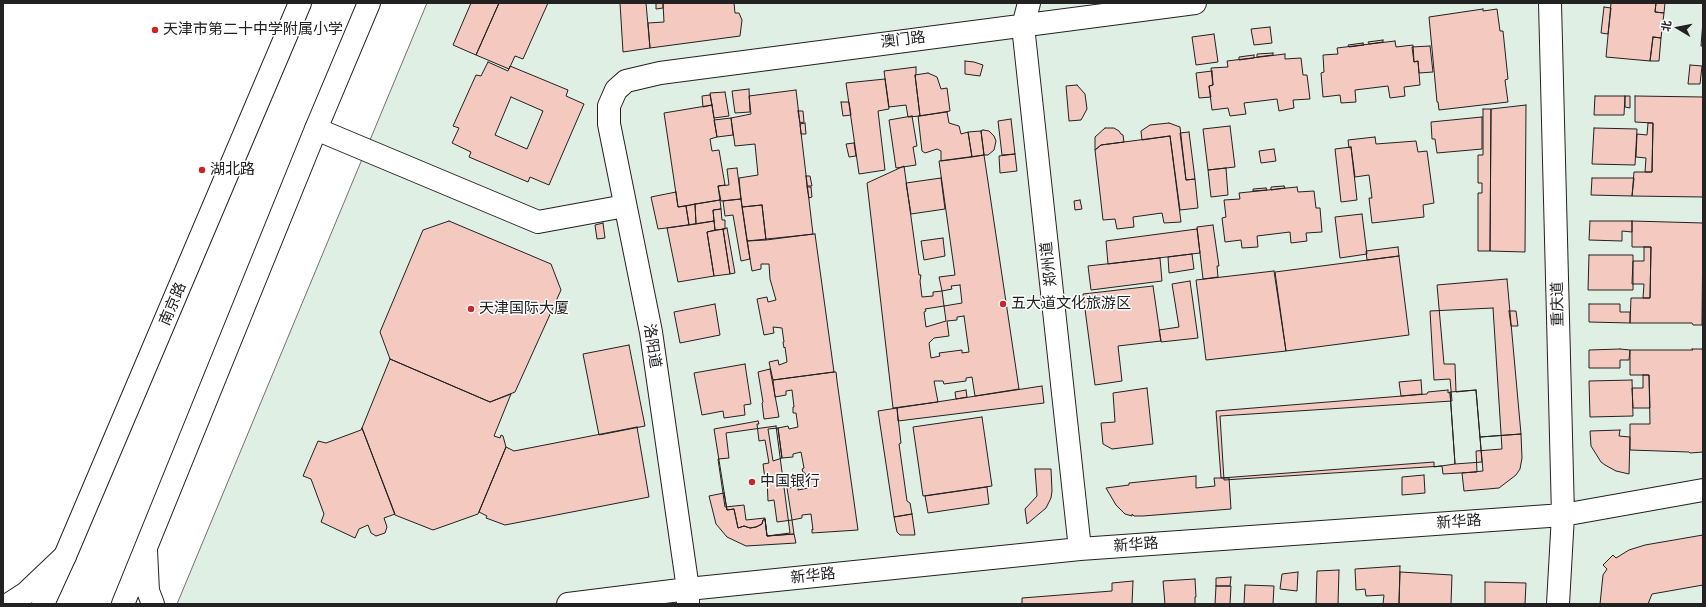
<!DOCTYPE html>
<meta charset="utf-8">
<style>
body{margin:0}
#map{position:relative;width:1706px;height:607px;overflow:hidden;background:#fff;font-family:Cabin,"Noto Sans SC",sans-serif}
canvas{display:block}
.frame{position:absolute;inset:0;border:4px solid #222;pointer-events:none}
.north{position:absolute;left:1658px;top:8px;width:40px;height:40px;-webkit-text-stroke:3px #fff;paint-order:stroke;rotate:280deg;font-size:11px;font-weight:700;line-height:16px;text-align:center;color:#222}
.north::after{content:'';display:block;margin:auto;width:14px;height:18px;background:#222;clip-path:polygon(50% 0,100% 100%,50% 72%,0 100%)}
</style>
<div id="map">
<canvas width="1706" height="607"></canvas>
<div class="frame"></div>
<div class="north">北</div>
</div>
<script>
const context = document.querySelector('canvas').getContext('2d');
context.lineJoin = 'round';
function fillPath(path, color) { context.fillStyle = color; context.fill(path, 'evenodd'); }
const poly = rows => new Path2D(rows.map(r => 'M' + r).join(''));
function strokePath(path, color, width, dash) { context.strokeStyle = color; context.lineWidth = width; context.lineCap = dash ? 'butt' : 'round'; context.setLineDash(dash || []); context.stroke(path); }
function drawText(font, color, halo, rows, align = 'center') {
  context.font = font + ' Cabin,"Noto Sans SC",sans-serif'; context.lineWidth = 3; context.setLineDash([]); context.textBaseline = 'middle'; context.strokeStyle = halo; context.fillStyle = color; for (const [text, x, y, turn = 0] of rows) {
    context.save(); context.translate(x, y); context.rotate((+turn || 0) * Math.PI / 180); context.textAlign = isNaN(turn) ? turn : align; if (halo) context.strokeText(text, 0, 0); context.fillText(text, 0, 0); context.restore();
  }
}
const green = poly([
 [427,3,1703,3,1703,604,177,604,427,3]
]);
fillPath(green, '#e0efe3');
strokePath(green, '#6f6f6f', 1);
const building = poly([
 [471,3,499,3,476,55,453,45,471,3],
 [499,3,548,3,523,59,515,56,509,69,476,55,499,3],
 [620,3,646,3,650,48,623,52,620,3],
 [656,3,663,3,663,8,656,9,656,3],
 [663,3,734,3,735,13,739,13,742,20,740,36,650,48,648,23,664,22,663,3],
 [1611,3,1656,3,1655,12,1664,13,1661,38,1653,37,1650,61,1606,57,1611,3],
 [1656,3,1665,3,1664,13,1655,12,1656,3],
 [1604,7,1611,8,1608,34,1601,33,1604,7],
 [1483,9,1483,11,1497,9,1500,31,1503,31,1508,79,1505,80,1508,102,1439,110,1438,102,1437,102,1429,17,1483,9],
 [1703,21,1703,46,1701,46,1703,21],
 [1270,27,1272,43,1254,45,1251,29,1270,27],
 [1214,34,1218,62,1196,65,1192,37,1214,34],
 [1653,37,1661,38,1659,61,1650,61,1653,37],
 [1383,40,1383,42,1369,44,1368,42,1383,40],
 [1395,41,1396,47,1413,45,1414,62,1418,61,1420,85,1404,87,1405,96,1390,98,1388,86,1355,90,1356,102,1341,103,1340,95,1323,97,1321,73,1324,72,1323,55,1338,54,1337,48,1395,41],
 [1363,43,1364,45,1349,47,1348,45,1363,43],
 [1430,46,1433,72,1419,73,1418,61,1414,62,1412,47,1430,46],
 [1273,53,1273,55,1257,57,1257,54,1273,53],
 [1285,54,1285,59,1301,58,1303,75,1307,75,1310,99,1293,100,1294,108,1279,111,1277,99,1244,103,1246,114,1230,116,1228,108,1212,110,1209,86,1213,85,1211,68,1228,67,1227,61,1285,54],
 [1254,55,1254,58,1239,60,1239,57,1254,55],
 [965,61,974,62,983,65,980,76,965,74,965,61],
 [488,62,508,71,510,66,568,90,566,96,584,104,549,185,530,177,528,182,469,157,471,152,452,143,459,128,453,126,476,75,481,76,488,62],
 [1690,65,1702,66,1700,84,1688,84,1690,65],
 [916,67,916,75,915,75,920,116,908,117,906,105,889,107,884,71,916,67],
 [1212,71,1213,85,1209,86,1211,97,1199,98,1196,73,1212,71],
 [928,73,937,77,941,89,947,88,950,111,920,116,915,75,928,73],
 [885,79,889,109,878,111,885,170,859,174,846,83,885,79],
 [1077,85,1085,94,1087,109,1081,120,1069,121,1066,86,1077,85],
 [749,89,750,112,735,113,732,91,749,89],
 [796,90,813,234,766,240,762,205,742,207,741,199,739,178,758,175,755,144,735,146,731,118,751,114,749,96,796,90],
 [725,92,729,116,714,118,710,93,725,92],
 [710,95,712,105,703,107,702,96,710,95],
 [1595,96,1625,96,1624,115,1594,115,1595,96],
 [1625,96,1630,96,1630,108,1625,107,1625,96],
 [1635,96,1703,97,1703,197,1632,196,1634,172,1652,172,1653,123,1635,122,1635,96],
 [511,97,543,111,527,149,495,135,511,97],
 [841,102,849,102,851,115,843,116,841,102],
 [712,105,717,137,710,139,712,151,719,150,725,185,718,186,720,200,678,207,664,113,712,105],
 [1526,105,1525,252,1490,251,1491,109,1526,105],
 [1483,109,1491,109,1490,251,1478,251,1478,193,1482,193,1482,183,1478,183,1478,155,1483,155,1483,109],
 [798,111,803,111,804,122,800,123,798,111],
 [947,112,949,123,959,126,961,134,968,132,972,157,941,161,941,151,937,149,925,153,922,151,918,116,947,112],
 [912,116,917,146,913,147,916,165,896,168,889,120,912,116],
 [1482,117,1482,149,1437,153,1435,139,1432,139,1431,122,1482,117],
 [731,118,733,135,717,137,714,120,731,118],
 [1011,119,1015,154,1002,155,998,121,1011,119],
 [805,123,806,134,801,134,800,124,805,123],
 [1169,123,1180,127,1186,180,1195,179,1198,208,1180,210,1170,136,1142,140,1141,131,1150,125,1169,123],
 [1648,123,1653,123,1652,172,1645,172,1646,158,1636,157,1637,134,1647,135,1648,123],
 [1230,126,1235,167,1208,170,1203,129,1230,126],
 [1105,128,1114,128,1119,131,1121,134,1123,135,1124,142,1101,145,1095,150,1095,137,1105,128],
 [1594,128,1637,129,1635,165,1592,164,1594,128],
 [983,130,989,131,994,136,996,141,994,150,988,155,984,155,981,131,983,130],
 [981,131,984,155,972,157,968,132,981,131],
 [1189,132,1195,179,1186,180,1180,133,1189,132],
 [1170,136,1181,222,1164,223,1162,213,1133,217,1134,227,1117,229,1115,219,1103,220,1095,150,1101,145,1170,136],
 [1375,137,1376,144,1416,141,1418,152,1427,151,1434,203,1423,205,1424,217,1372,223,1369,198,1372,198,1369,175,1355,177,1351,147,1349,148,1348,140,1375,137],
 [854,143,856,156,849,157,846,144,854,143],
 [1351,147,1357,200,1341,202,1335,149,1351,147],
 [1274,149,1276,161,1261,163,1259,151,1274,149],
 [1015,154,1017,171,1000,173,999,156,1015,154],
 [984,155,1019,389,975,396,972,377,966,378,966,381,944,384,943,381,934,381,938,402,893,408,867,183,904,166,919,275,921,275,920,281,922,297,933,296,933,292,942,291,939,277,955,275,939,161,984,155],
 [737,168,741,199,721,201,718,186,729,185,727,169,737,168],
 [1226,168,1228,195,1211,197,1208,170,1226,168],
 [806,176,810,176,812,186,807,186,806,176],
 [941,178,945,209,911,214,906,183,941,178],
 [1592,178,1634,178,1632,196,1591,195,1592,178],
 [1284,186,1285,188,1271,190,1271,187,1284,186],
 [807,187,811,187,812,197,809,198,807,187],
 [1297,187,1298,192,1314,191,1316,208,1320,208,1322,232,1306,233,1307,241,1291,243,1290,232,1257,236,1258,247,1242,248,1241,240,1225,242,1222,218,1226,217,1224,200,1240,199,1239,193,1297,187],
 [1266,188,1267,190,1253,191,1253,189,1266,188],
 [676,192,678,207,686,206,689,225,658,229,651,197,676,192],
 [741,199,750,259,741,261,733,215,725,216,723,201,741,199],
 [720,200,721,209,713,210,714,221,696,224,695,204,720,200],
 [1080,200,1082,209,1075,210,1074,201,1080,200],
 [695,204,696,224,689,225,686,206,695,204],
 [762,205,766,240,747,241,742,207,762,205],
 [721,209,722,220,725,220,725,229,715,230,713,210,721,209],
 [1362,214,1367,254,1340,258,1335,217,1362,214],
 [449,221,551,264,561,290,515,392,490,402,390,359,380,332,423,230,449,221],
 [714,221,715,230,707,232,714,276,678,282,667,228,714,221],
 [1590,221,1632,221,1632,232,1622,231,1622,241,1589,240,1590,221],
 [1632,221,1703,223,1702,325,1693,325,1692,323,1630,323,1631,298,1650,298,1651,247,1632,247,1632,221],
 [603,223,605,238,597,239,595,225,603,223],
 [1213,225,1219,266,1217,266,1218,277,1203,279,1197,227,1213,225],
 [727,228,735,273,730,274,723,229,727,228],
 [723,229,730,274,714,276,707,232,723,229],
 [1197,229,1200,253,1108,264,1106,241,1197,229],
 [815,234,834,372,773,380,769,362,778,360,779,365,787,362,785,347,784,348,783,342,784,342,782,328,773,327,774,333,764,335,757,299,767,297,768,302,776,300,770,279,769,264,761,264,761,269,752,271,747,241,815,234],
 [943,238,945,256,924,260,921,241,943,238],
 [1398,247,1399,256,1367,260,1366,251,1398,247],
 [1644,247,1651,247,1650,298,1643,298,1644,284,1632,284,1633,261,1644,261,1644,247],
 [1192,254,1194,269,1169,273,1168,257,1192,254],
 [1589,255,1633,255,1633,290,1588,290,1589,255],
 [1399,256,1409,335,1286,351,1275,272,1399,256],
 [1160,258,1162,281,1091,290,1088,266,1160,258],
 [1274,271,1286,351,1206,360,1196,280,1274,271],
 [1507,279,1521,434,1480,437,1476,390,1456,392,1455,364,1444,364,1437,285,1507,279],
 [1190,281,1198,338,1161,342,1159,330,1179,327,1172,284,1190,281],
 [960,285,962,303,944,306,942,291,952,289,951,286,960,285],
 [1153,286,1161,341,1118,346,1122,381,1095,385,1083,294,1153,286],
 [715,304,720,335,680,343,674,312,715,304],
 [1589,304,1620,304,1620,312,1630,312,1630,323,1589,322,1589,304],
 [944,306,946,321,926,327,924,312,926,311,925,309,944,306],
 [1493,308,1502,449,1476,451,1477,472,1443,474,1442,466,1224,480,1220,416,1452,401,1450,379,1434,380,1430,311,1493,308],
 [1509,311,1516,311,1518,326,1511,326,1509,311],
 [964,316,969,352,962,353,962,350,939,353,940,356,931,358,929,343,934,338,949,336,947,321,957,320,957,317,964,316],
 [629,345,645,426,599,435,583,354,629,345],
 [1620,349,1630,350,1629,360,1620,360,1620,368,1589,368,1589,350,1620,349],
 [1692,349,1702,349,1703,351,1703,452,1690,453,1689,452,1630,450,1630,424,1650,424,1649,375,1630,375,1630,350,1693,350,1692,349],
 [390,359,490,402,511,394,494,436,500,438,501,435,503,436,506,447,478,514,433,530,395,515,362,428,390,359],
 [745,364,751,404,744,405,745,415,724,418,723,411,702,415,694,373,745,364],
 [770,369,779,417,764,419,762,403,763,402,758,372,770,369],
 [834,372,836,372,837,381,858,530,812,533,812,529,813,530,811,514,802,515,802,518,792,520,787,488,798,487,798,490,808,488,805,473,803,472,802,469,804,468,801,452,793,454,793,457,782,458,778,428,788,426,789,429,798,427,796,413,793,413,793,407,794,407,792,390,786,391,786,395,775,397,773,380,834,372],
 [1643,375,1649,375,1650,408,1633,408,1632,388,1643,388,1643,375],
 [1421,380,1422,394,1401,396,1399,382,1421,380],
 [1632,380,1633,416,1590,417,1589,381,1632,380],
 [1042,386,1044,403,898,421,897,408,1042,386],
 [1147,388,1153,444,1112,449,1103,444,1101,423,1115,422,1113,393,1147,388],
 [966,390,967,397,956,399,955,392,966,390],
 [1448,390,1448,393,1450,392,1455,464,1434,467,1434,462,1221,478,1216,411,1427,394,1428,392,1448,390],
 [1476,390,1482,462,1455,464,1450,392,1476,390],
 [897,408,901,443,899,444,907,501,910,503,912,514,894,517,878,411,897,408],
 [982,417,992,486,923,496,913,427,982,417],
 [758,421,759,424,757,424,759,441,765,440,769,463,763,464,765,479,767,479,768,501,774,500,777,522,792,520,794,534,767,536,765,519,763,520,762,524,756,527,750,528,744,526,738,528,734,509,727,510,714,429,758,421],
 [776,426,790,533,767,536,765,518,746,520,744,505,725,507,718,459,729,458,726,433,776,426],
 [637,427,649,497,505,525,486,518,487,516,479,512,506,447,514,451,637,427],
 [362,428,395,514,384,518,387,527,385,533,376,536,371,533,368,525,359,529,355,538,321,522,324,514,311,479,303,476,318,441,326,443,361,430,362,428],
 [778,428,782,458,773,461,768,429,778,428],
 [1620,430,1619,436,1630,437,1629,474,1616,471,1605,465,1601,462,1591,446,1590,431,1620,430],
 [1521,434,1522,458,1520,469,1516,475,1499,488,1464,491,1462,473,1483,471,1480,437,1521,434],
 [1035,469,1051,469,1052,491,1051,498,1046,508,1027,524,1025,509,1037,496,1035,469],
 [1424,475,1425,493,1402,495,1402,477,1424,475],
 [1196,476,1196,488,1215,486,1214,478,1229,478,1231,509,1143,516,1134,516,1132,514,1132,516,1125,514,1116,505,1106,488,1129,485,1129,483,1196,476],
 [987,487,989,504,928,513,925,496,987,487],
 [724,493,727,510,734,509,738,528,744,526,750,528,756,527,762,524,763,520,765,519,767,536,794,534,796,543,746,546,727,537,716,524,709,496,724,493],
 [912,514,915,535,900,535,897,532,894,517,912,514],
 [1703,535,1703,585,1652,594,1648,604,1600,604,1603,575,1607,569,1603,565,1613,555,1616,558,1629,550,1645,545,1703,535],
 [1400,566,1399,604,1383,604,1384,595,1366,596,1365,589,1356,590,1355,569,1400,566],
 [1339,570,1338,604,1316,604,1317,571,1339,570],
 [1298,572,1297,591,1280,589,1282,574,1298,572],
 [1400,572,1452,575,1451,604,1399,604,1400,572],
 [1231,577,1230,586,1216,586,1216,578,1231,577],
 [1195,579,1196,597,1195,597,1195,604,1165,604,1163,581,1195,579],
 [1133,581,1132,604,1022,604,1022,598,1112,591,1112,583,1133,581],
 [1485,582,1526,583,1525,604,1485,604,1485,582],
 [1245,585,1274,586,1273,604,1244,604,1245,585],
 [1216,586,1231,586,1230,604,1215,604,1216,586]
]);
fillPath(building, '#f3c9c0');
strokePath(building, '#222', 1);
const minor = poly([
 [1029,3,1023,26,1080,549],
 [1550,3,1563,515,1558,604],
 [316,129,538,222,625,206],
 [146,550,148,591,153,604],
 [688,603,688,589,651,332,609,124,609,106,616,90,626,81,660,73,1195,3],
 [9,604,26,593,65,556],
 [568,604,688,589,1080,549,1563,515,1703,490]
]);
const major = poly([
 [43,604,65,556,300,3],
 [123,604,316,129,369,3]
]);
strokePath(minor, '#222', 24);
strokePath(major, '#222', 24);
strokePath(minor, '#fff', 22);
strokePath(major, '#fff', 22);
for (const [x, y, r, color] of [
 [155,30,4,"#c62828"],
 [202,170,4,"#c62828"],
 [1003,304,4,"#c62828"],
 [471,309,4,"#c62828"],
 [752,482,4,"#c62828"]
]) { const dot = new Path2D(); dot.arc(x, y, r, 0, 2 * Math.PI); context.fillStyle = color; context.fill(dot); strokePath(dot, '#fff', 1.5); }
drawText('15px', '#222', '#fff', [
 ["天津市第二十中学附属小学",163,30],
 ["湖北路",210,170],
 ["五大道文化旅游区",1011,304],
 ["天津国际大厦",479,309],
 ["中国银行",760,482]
], 'left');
drawText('15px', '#222', '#fff', [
 ["澳门路",903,40,-7],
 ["郑州道",1049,264,-96],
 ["南京路",173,304,-67],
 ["重庆道",1558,304,-91],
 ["洛阳道",652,346,81],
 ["新华路",1459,522,-4],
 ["新华路",1136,545,-4],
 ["新华路",813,576,-6]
]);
</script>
